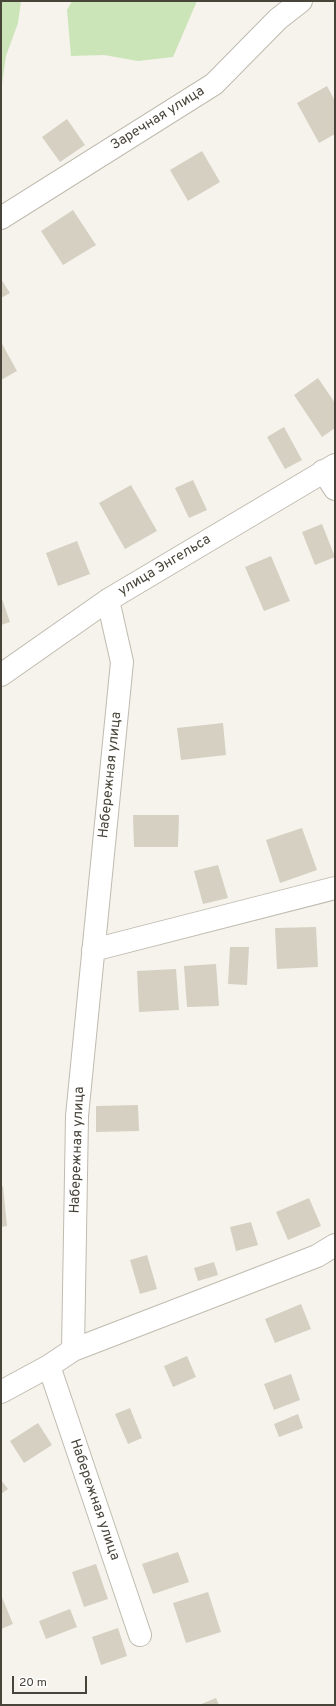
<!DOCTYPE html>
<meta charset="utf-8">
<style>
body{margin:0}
#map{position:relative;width:336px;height:1706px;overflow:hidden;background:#f5f3ec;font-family:Overpass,sans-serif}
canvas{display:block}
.frame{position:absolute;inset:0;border:2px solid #48443a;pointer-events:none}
.scale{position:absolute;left:12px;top:1676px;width:75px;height:18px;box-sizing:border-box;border:2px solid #48443a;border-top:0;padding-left:5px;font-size:12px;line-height:14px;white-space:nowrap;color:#48443a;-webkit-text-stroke:3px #fff;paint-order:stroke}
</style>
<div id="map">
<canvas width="336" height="1706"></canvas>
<div class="frame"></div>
<div class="scale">20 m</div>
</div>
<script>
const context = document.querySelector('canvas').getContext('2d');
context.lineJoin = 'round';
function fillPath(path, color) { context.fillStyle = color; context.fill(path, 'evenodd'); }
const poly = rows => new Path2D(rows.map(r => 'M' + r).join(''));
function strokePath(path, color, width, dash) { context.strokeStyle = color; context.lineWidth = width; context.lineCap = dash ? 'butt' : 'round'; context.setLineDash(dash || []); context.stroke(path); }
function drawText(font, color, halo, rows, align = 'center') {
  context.font = font + ' Overpass,sans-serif'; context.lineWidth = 3; context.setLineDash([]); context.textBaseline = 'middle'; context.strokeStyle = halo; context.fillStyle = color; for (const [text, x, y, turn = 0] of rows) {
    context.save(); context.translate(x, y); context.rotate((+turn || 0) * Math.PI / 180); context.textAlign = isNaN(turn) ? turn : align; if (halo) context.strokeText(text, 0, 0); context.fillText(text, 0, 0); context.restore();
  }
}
fillPath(poly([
 [1,1,21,1,18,23,6,56,1,91],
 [72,1,197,1,173,57,138,61,104,55,71,56,67,10]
]), '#cce5b8');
fillPath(poly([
 [327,86,335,101,335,134,319,143,297,103],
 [67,119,85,145,60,162,42,137],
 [202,151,220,182,188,201,170,170],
 [73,210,96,245,63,265,41,231],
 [1,279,10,293,1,298],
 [1,342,17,371,1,380],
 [318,378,335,403,335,428,322,437,294,395],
 [284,427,302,460,285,469,267,437],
 [193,480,207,510,189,518,175,488],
 [131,485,157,531,125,549,99,503],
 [322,524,335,557,315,565,302,532],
 [77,541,90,574,58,586,46,553],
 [271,556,290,601,264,611,245,567],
 [1,596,10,622,1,625],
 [223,723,226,755,181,760,177,728],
 [133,815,179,815,178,847,134,847],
 [302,828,317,870,280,883,266,840],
 [218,865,228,898,203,904,194,871],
 [316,927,318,967,277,969,275,928],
 [230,947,249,947,247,985,228,984],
 [216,964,219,1006,187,1007,184,966],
 [176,969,179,1010,139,1012,137,971],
 [138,1105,139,1131,96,1132,96,1106],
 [3,1186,7,1226,1,1227,1,1187],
 [309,1198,321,1226,288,1240,276,1212],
 [251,1222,258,1245,236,1251,230,1227],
 [147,1255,157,1289,140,1294,130,1260],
 [214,1262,218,1275,198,1281,194,1268],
 [301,1304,311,1329,275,1343,265,1319],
 [187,1356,196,1377,173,1387,164,1366],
 [291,1374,300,1400,274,1410,264,1384],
 [130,1408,142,1438,128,1444,115,1414],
 [298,1414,303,1428,279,1437,274,1424],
 [38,1423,52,1445,24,1463,10,1441],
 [1,1480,8,1489,1,1494],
 [178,1552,189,1582,153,1594,142,1564],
 [96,1564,108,1599,84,1607,72,1572],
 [208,1592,221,1632,186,1643,173,1603],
 [1,1595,13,1624,1,1629],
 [70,1609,77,1627,46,1639,39,1621],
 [118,1628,127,1656,101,1665,92,1637],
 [216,1698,219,1705,199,1705]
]), '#d5d0c2');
const street = poly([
 [1,218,214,84,278,19,301,1],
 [323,471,335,489],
 [1,675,108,600,335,465],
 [93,950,335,888],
 [73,1350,77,1116,122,662,108,600],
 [49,1366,140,1635],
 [1,1392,49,1366,73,1350,317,1256,335,1245]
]);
strokePath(street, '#c0bbaf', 24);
strokePath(street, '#fff', 22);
drawText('14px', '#48443a', '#fff', [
 ["Заречная улица",158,119,-32],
 ["улица Энгельса",165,566,-31],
 ["Набережная улица",111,775,-84],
 ["Набережная улица",78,1150,-88],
 ["Набережная улица",94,1500,71]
]);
</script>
